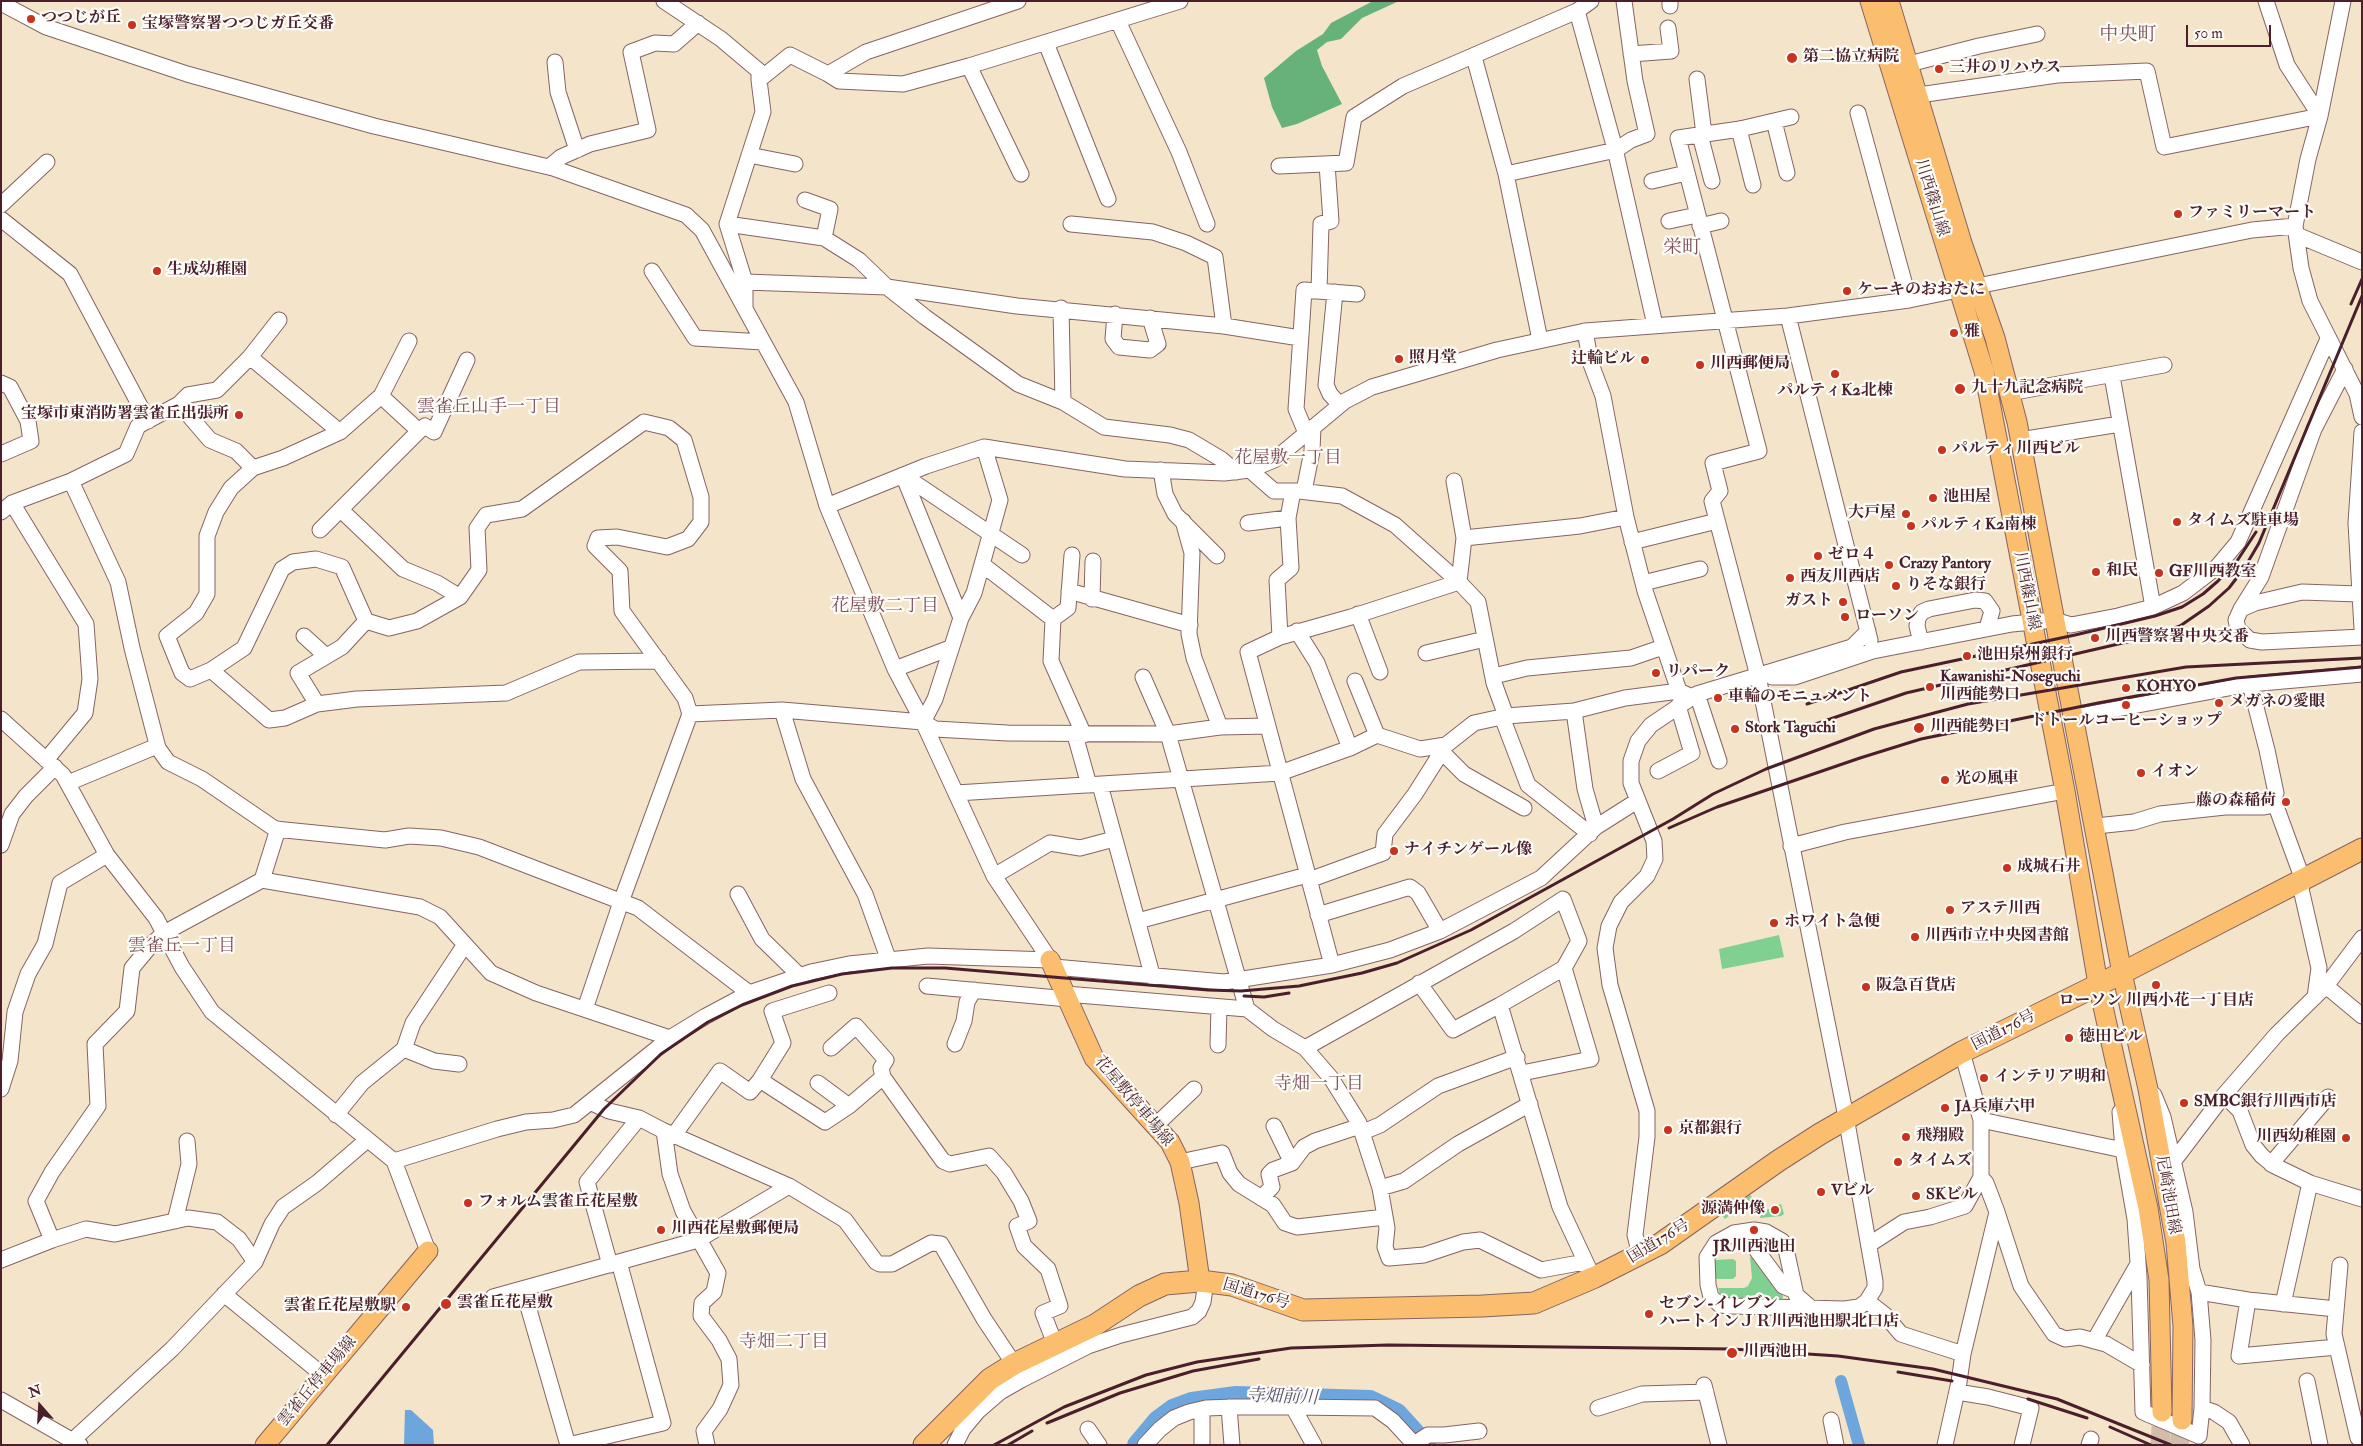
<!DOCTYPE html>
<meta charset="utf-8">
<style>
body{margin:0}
#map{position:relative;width:2363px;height:1446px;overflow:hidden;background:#f4e4ca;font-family:"IM FELL Double Pica",serif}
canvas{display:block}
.frame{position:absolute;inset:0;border:2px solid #4a1f2b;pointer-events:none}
.north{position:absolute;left:15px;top:1381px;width:50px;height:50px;-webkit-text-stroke:4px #fdfcf7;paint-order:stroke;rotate:341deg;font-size:14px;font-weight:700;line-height:20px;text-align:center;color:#4a1f2b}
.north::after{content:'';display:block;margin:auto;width:18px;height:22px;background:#4a1f2b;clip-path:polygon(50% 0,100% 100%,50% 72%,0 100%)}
.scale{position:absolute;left:2186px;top:25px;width:85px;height:22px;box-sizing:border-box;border:2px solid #4a1f2b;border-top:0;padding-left:6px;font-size:15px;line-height:18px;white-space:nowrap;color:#4a1f2b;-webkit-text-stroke:4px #fdfcf7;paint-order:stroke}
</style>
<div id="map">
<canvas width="2363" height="1446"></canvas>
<div class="frame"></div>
<div class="north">N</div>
<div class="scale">50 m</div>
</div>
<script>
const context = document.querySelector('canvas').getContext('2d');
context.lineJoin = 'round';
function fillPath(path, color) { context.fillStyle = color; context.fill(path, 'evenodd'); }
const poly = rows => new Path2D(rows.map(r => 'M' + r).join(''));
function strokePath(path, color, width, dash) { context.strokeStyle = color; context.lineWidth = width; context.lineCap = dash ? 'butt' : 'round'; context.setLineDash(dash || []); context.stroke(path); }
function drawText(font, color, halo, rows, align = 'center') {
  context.font = font + ' "IM FELL Double Pica","Noto Serif JP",serif'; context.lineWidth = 4.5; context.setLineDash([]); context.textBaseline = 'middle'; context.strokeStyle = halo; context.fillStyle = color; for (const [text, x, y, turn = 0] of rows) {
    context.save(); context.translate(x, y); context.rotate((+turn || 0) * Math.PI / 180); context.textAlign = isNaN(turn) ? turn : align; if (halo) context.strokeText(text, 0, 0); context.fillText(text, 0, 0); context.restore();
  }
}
fillPath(poly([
 [1779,935,1784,957,1722,969,1719,949],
 [1750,1195,1753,1198,1725,1219,1722,1215],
 [1781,1204,1784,1214,1781,1216,1760,1218,1761,1212],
 [1755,1256,1782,1291,1783,1298,1779,1300,1725,1297,1720,1294,1718,1288,1744,1288,1748,1286,1752,1278,1750,1257],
 [1733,1259,1736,1261,1736,1276,1733,1279,1717,1279,1714,1276,1714,1262,1716,1260]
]), '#7fd091');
fillPath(poly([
 [1373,1,1399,1,1362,18,1341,39,1327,42,1317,50,1322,66,1342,104,1297,124,1282,128,1272,107,1264,78,1296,51,1323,34,1331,23]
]), '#67b27b');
fillPath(poly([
 [405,1410,411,1410,433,1430,434,1445,404,1445]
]), '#6da6dc');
strokePath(poly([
 [1841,1381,1859,1445]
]), '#6da6dc', 12);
strokePath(poly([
 [1137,1445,1158,1420,1173,1409,1192,1402,1236,1396,1370,1400,1397,1413,1426,1445]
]), '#6da6dc', 20);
strokePath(poly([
 [2160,1445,2162,1412],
 [2179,1445,2182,1420]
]), '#d2bdaa', 19, [19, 9]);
const minor = poly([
 [664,1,721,39,759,71,759,80],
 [1670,1,1670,6],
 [2343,1,2320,116,2308,159,2295,226,2301,268,2310,301,2357,394,2362,417],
 [1,3,46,27,187,74,374,126,553,168,686,215,702,230,796,402,827,506,895,669,923,722,994,876,1050,960],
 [1577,11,1615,149,1655,325],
 [1118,21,1179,152,1207,224],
 [1046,43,1108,199],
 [1631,54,1671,51,1668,28],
 [1474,57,1506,174,1540,340],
 [555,62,558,92,577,150],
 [1909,64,1979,46,2037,34],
 [969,66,1021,174],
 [828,74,839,81,903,84,969,66,1180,1],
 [1697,79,1704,134],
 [1919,95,2057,75,2147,71,2164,147,2320,116,2287,65,2266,1],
 [1858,113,1909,300],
 [1791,117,1740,129,1678,138,1759,451,1713,463,1720,491,1712,501,1758,676,1846,1117,1875,1281,1875,1288,1867,1301,1859,1307,1844,1309,1731,1306,1720,1305,1711,1297,1708,1285,1707,1257,1716,1243,1734,1233,1754,1230,1766,1232,1782,1241,1786,1249,1796,1295,1811,1308],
 [1774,121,1787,173],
 [1739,129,1753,185],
 [1700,135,1712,181],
 [749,155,795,164],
 [1279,166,1346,163,1354,117,1403,86,1577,11,1591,1],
 [549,167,561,157,590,144,648,130,631,52,655,43,674,44,698,23],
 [1506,174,1616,150,1631,140,1647,134,1635,81,1624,1],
 [1652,181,1686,173],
 [805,200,830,209,824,238],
 [1,205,47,162],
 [1,219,70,274,148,421],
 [1669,221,1697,215],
 [727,224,824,238,859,260,887,287,925,317,1018,384,1063,402,1104,427,1170,435,1189,440,1221,459,1236,472],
 [1071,224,1153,232,1186,243,1215,257,1224,326],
 [1700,226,1721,221],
 [2297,235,2362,262],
 [652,271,695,338,763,342],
 [745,282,727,224,763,112,759,80,790,55,828,74,866,52,1018,1],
 [1319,291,1321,224,1331,221,1327,164],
 [1335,292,1326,385,1330,394,1340,405],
 [745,307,745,282,887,287,1017,306,1224,326,1300,338],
 [1061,308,1063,402],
 [1115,314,1113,339,1119,347,1150,350,1158,344,1150,318],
 [1788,316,1870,640],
 [1585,331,1591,364,1603,396,1626,517,1645,591,1679,691],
 [250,357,279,320],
 [2112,376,2153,607],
 [1,383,10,387,28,421,31,441,1,454],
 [2009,393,2164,365],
 [381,396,419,431],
 [179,404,188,395,217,390,250,357,340,432],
 [2362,432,2356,523,2362,629],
 [1306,433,1296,409,1304,290,1357,294],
 [2020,440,2120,424],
 [253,468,231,488,216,512,207,536,207,594,196,613,167,636,182,673,190,679,211,670,269,720,285,718,317,704],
 [1161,470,1165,494,1175,514,1217,556],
 [1250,470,1274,491,1299,491,1342,496,1395,525,1459,582,1478,602,1494,683,1506,716],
 [71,481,118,582,132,648,158,748,168,762,202,779,275,829,385,840,409,836,441,838,479,847,638,908,749,993],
 [1454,481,1464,538],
 [1304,491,1312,451,1313,427],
 [12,503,86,624,90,679,85,713,46,760],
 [827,506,926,466,984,447,1125,469,1224,473,1250,470,1274,460,1345,401,1372,387,1497,350,1585,331,1788,316,1909,300,2252,230,2295,226],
 [341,510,403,569,437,583,460,597],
 [1,512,12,503,71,481,126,454,138,426,179,404,210,440,236,451,253,468,283,458,340,432,381,396,409,341],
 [1183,521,1192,553,1189,634,1194,658,1220,727],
 [1248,523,1288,518],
 [320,530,419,431,425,426,434,432,467,360],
 [1632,542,1717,521],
 [983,565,1053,619,1068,608,1072,555],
 [1643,583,1700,569],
 [1069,591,1190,625],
 [2358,594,2302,592,2255,603,2241,609,2236,620,2238,629,2250,640,2262,642,2362,637],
 [1092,599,1093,561],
 [2241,609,2261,577,2314,429,2345,369],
 [1358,614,1380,672],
 [961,618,903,475,1022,555],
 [1053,619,1051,661,1084,735],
 [1297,631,1317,663,1350,748],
 [304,636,326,656],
 [1280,637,1277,580,1291,568,1288,518,1293,491],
 [1921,642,1917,626,1918,618,1922,612,1929,609,1975,600,1985,601,1992,611,1987,628],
 [1426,653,1485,639],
 [895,669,950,648],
 [211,670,244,648,282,569,293,562,316,559,342,567,366,621],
 [1494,676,1527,668,1631,658,1663,647],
 [1143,677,1168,734,1247,1009],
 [1772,677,1795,677,1873,651,2012,624,2054,620,2071,625,2118,616,2153,607,2183,593,2217,567,2238,542,2328,339],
 [1355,681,1377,735],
 [2250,684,2267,750,2276,793,2273,798,2303,880,2301,889,2319,968,2315,997],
 [1697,694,1719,761],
 [1574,711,1585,789,1596,827],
 [690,714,782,710],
 [1502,717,1528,785,1590,834],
 [2074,717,2250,684,2362,674],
 [1,719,63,775,107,855,156,918,182,967,212,1012,394,1161,428,1251],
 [923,722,935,699,961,618,974,593,1000,500,984,447],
 [1075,735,1089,785],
 [1442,752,1464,774,1524,808],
 [1658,771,1692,753,1678,706],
 [68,783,157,746],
 [1100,785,1153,978],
 [956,793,1280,773,1350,748,1377,735,1420,749,1446,745,1474,723,1506,716,1574,711,1625,698,1679,691,1692,697],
 [2096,826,2134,822,2160,814,2225,807,2264,807,2269,806,2274,801],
 [1,845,12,814,26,796,55,767],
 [1791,846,1845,832,2065,791],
 [994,876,1050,843,1080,848,1114,839],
 [262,880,420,907,440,917,491,973,536,993,670,1038],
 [1309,880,1383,853,1385,834,1415,794,1446,745],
 [738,894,762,939,800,976],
 [1318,915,1410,887,1418,893,1440,931],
 [1138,921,1307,875],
 [888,958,865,894,803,779,782,710,923,722,935,729,1007,733,1168,734,1220,727,1268,726],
 [1332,965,1248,652,1280,637,1351,617,1459,582,1464,538,1580,526,1626,517],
 [1054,967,1224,982,1332,965,1390,950,1440,931,1541,878,1596,827,1637,801],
 [1564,968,1500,1005,1560,1207,1589,1269],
 [1419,983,1453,1030,1500,1005],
 [927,986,1068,999],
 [2326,986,2362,1016],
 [1066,994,1247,1009,1273,1029,1305,1048,1331,1078,1359,1123,1380,1188,1387,1228,1385,1247,1389,1258,1424,1255,1463,1242,1480,1240,1541,1270,1579,1263,1586,1265],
 [585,1009,621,902,690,714,685,698,656,658,622,611,620,571,595,546,598,538,617,537,667,547,688,539,701,522,701,497,684,440,669,428,644,422,522,509,486,515,477,528,479,570,460,597,417,621,389,628,366,621,342,647,298,673,317,704,357,699,506,693,579,662,659,661],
 [955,1044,964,1021,967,1002,974,990],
 [1218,1045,1219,1007],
 [831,1048,856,1026,886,1060,881,1068,883,1077,943,1161,950,1164,989,1156,1004,1173,1021,1201,1029,1221,1017,1226,1024,1246,1048,1269,1060,1306,1043,1313,1055,1344],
 [1305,1048,1514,931,1563,899,1579,941,1564,968,1591,1059,1522,1073],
 [404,1049,434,1061,459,1064],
 [1962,1052,1981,1120,2123,1150],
 [760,1080,783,1043,772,1011,829,993],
 [818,1083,849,1106,883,1077],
 [1,1089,10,1061,15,1012,28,974,45,944,60,883,107,855],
 [2224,1095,2240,1111,2253,1145,2262,1156,2273,1165,2310,1183,2362,1199],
 [592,1103,609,1111,639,1118,662,1130,789,1186,845,1220,876,1262,880,1264,892,1264,931,1243,941,1244,984,1319,1014,1364],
 [2120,1112,2123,1150,2135,1219,2139,1277,2143,1412,2199,1436,2202,1408,2203,1340,2199,1292,2192,1269,2185,1212,2163,1117,2154,1095],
 [336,1115,362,1083,404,1049,413,1023,464,946],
 [1156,1125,1194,1089],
 [1274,1126,1292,1163],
 [664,1131,670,1174,683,1211,718,1273,714,1292,702,1303,701,1316,719,1340,729,1359,731,1385,720,1409,704,1431,707,1445],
 [1363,1132,1380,1125,1438,1086,1517,1057],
 [674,1135,720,1071,750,1092,760,1080,825,1122,849,1106],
 [394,1161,497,1129,526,1122,553,1120,574,1115,670,1038,706,1016,749,993,811,972,849,964,928,956,1050,960],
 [1180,1162,1222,1153,1230,1173,1239,1184,1273,1205,1285,1223,1297,1227,1385,1217],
 [2173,1162,2224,1095,2277,1034,2326,986,2362,938],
 [2271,1164,2328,1097],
 [1380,1188,1404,1181,1458,1144,1530,1104],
 [1261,1198,1272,1187,1269,1174,1273,1170,1292,1163,1304,1147,1315,1141,1360,1126],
 [1997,1212,2021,1286,2054,1334,2065,1339,2080,1337,2106,1344,2142,1365],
 [175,1221,189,1164,187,1141],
 [1734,1233,1747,1237,1783,1286,1795,1291],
 [52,1240,36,1201,52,1172,98,1106,95,1044,127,1011,132,968,152,944,164,933,262,880,278,829],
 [1870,1244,1904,1222,1930,1217,1965,1206,1981,1177,1981,1120],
 [1640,1255,1635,1235,1647,1137,1647,1111,1610,985,1605,948,1609,926,1621,902,1647,876,1655,859,1654,841,1631,783,1631,761,1638,741,1651,725,1697,694,1852,647,1868,631],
 [1,1260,52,1240,86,1229,115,1234,188,1218,217,1222,239,1239,255,1262],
 [610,1265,587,1182,639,1118],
 [2340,1265,2334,1334,2358,1438],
 [523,1289,568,1445,663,1423,619,1262],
 [2199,1292,2248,1300,2336,1309],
 [224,1294,324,1376],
 [493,1297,698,1240,789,1186],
 [2248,1300,2239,1356,2337,1347],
 [1867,1301,1885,1315,1901,1334,1963,1354,1997,1212,1986,1183,1981,1177],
 [2283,1304,2310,1183],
 [2094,1341,2138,1264],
 [2307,1381,2320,1445],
 [1704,1385,1719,1445],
 [1957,1392,1988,1397,2031,1408,2022,1445],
 [1,1400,80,1445],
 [1229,1407,1232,1445],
 [1293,1407,1314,1445],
 [1598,1408,1642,1394,1706,1392],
 [2202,1408,2214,1412,2229,1422,2242,1445],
 [1831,1420,1836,1445],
 [1088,1429,1099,1445],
 [72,1441,172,1349,255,1262,272,1224,283,1207,317,1183,367,1140],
 [1414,1444,1428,1435,1444,1435,1479,1431],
 [955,1445,963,1429,978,1411,1000,1392,1021,1380,1088,1346,1121,1335,1192,1317,1199,1311,1203,1302,1206,1281],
 [1145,1445,1160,1429,1174,1418,1189,1412,1206,1408,1234,1407,1293,1407,1375,1408,1393,1421,1415,1445],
 [1202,1445,1202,1410],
 [1945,1445,1959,1382,1963,1354],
 [2089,1445,2091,1439]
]);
const major = poly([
 [1870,1,1984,371,2065,791,2098,984,2148,1208,2159,1280,2162,1412],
 [1889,1,1962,243,1995,338,2017,422,2122,973,2148,1089,2176,1243,2183,1326,2182,1420],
 [1050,960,1094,1058,1170,1142,1180,1162,1189,1203,1200,1281],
 [265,1445,428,1251]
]);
const highway = poly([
 [924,1445,990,1379,1014,1364,1095,1325,1139,1296,1165,1284,1200,1281,1232,1285,1303,1310,1482,1306,1534,1303,1595,1277,1660,1244,1778,1161,1820,1134,1962,1052,2122,973,2362,849]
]);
strokePath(minor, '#866463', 17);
strokePath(major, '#866463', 21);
strokePath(highway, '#866463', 23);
strokePath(minor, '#fff', 15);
strokePath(major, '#fbbd6e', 19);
strokePath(highway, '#fbbd6e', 21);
strokePath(poly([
 [2351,304,2362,279],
 [1807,704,1901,672,2075,635,2155,616,2182,607,2203,594,2218,581,2237,561,2256,532],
 [1804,728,1906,693,2153,636,2180,626,2209,606,2229,588,2245,567,2259,543,2362,296],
 [1669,828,1717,807,1860,758,1921,739,2098,703,2236,678,2362,667],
 [1244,996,1264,997,1289,993],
 [1898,1372,1952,1381],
 [2028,1399,2087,1418],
 [1047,1423,1120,1393,1193,1371,1259,1359],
 [2110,1427,2151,1445],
 [327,1445,604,1109,661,1054,708,1022,742,1005,792,986,842,974,892,968,945,968,1208,990,1241,991,1299,986,1362,973,1397,963,1471,930,1673,819,1713,794,1766,769,1874,729,1968,704,2186,667,2362,658],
 [994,1445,1064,1407,1146,1375,1197,1362,1291,1348,1388,1345,1732,1349,1838,1356,1933,1369,2057,1399,2171,1445],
 [1008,1445,1032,1431]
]), '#4a1f2b', 3);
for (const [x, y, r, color] of [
 [31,19,5,"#c8321e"],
 [132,25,5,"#c8321e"],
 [1792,58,6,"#c8321e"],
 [1939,69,5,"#c8321e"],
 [2178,214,5,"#c8321e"],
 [157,271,5,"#c8321e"],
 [1847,291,5,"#c8321e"],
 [1954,333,5,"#c8321e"],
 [1399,359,5,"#c8321e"],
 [1645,360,5,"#c8321e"],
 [1700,365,5,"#c8321e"],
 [1835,374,5,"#c8321e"],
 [1960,389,6,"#c8321e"],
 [239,415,5,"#c8321e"],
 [1942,450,5,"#c8321e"],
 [1933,498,5,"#c8321e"],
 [1906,514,5,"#c8321e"],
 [2177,522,5,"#c8321e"],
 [1911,526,5,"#c8321e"],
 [1818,556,5,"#c8321e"],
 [1889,565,5,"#c8321e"],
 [2096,572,5,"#c8321e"],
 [2159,573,5,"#c8321e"],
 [1790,578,5,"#c8321e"],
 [1896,586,5,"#c8321e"],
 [1843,602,5,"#c8321e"],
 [1845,617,5,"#c8321e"],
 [2095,638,5,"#c8321e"],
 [1967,656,5,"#c8321e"],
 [1656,673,5,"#c8321e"],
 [1930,687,5,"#c8321e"],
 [2126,688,5,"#c8321e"],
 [1718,698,5,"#c8321e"],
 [2219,703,5,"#c8321e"],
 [2126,705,5,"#c8321e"],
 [1919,728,6,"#c8321e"],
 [1735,729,5,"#c8321e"],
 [2141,773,5,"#c8321e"],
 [1945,780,5,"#c8321e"],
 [2286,802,5,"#c8321e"],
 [1394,851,5,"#c8321e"],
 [2007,868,5,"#c8321e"],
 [1950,910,5,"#c8321e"],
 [1774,923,5,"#c8321e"],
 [1915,937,5,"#c8321e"],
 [2156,985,5,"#c8321e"],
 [1866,987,5,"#c8321e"],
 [2069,1038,5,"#c8321e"],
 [1984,1078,5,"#c8321e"],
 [2184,1103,5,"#c8321e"],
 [1945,1108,5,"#c8321e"],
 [1668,1130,5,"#c8321e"],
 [1906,1137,5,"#c8321e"],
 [2346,1138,5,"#c8321e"],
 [1898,1162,5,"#c8321e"],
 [1821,1192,5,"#c8321e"],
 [1916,1196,5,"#c8321e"],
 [468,1203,5,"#c8321e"],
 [1775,1210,5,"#c8321e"],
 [661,1230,5,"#c8321e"],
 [1754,1230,5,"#c8321e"],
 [446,1304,6,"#c8321e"],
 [406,1307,5,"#c8321e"],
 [1649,1314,5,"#c8321e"],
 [1732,1353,6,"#c8321e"]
]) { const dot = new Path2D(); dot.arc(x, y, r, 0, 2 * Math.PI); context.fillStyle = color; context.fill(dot); strokePath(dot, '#fdfcf7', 2); }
drawText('bold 16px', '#4a1f2b', '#fdfcf7', [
 ["つつじが丘",41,19],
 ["宝塚警察署つつじガ丘交番",142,25],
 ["第二協立病院",1803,58],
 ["三井のリハウス",1949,69],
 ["ファミリーマート",2188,214],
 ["生成幼稚園",167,271],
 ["ケーキのおおたに",1857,291],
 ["雅",1964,333],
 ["照月堂",1409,359],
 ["辻輪ビル",1635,360,"right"],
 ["川西郵便局",1710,365],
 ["九十九記念病院",1971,389],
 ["パルティK2北棟",1835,392,"center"],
 ["宝塚市東消防署雲雀丘出張所",229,415,"right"],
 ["パルティ川西ビル",1952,450],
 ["池田屋",1943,498],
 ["大戸屋",1896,514,"right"],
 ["タイムズ駐車場",2187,522],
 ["パルティK2南棟",1921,526],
 ["ゼロ４",1828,556],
 ["Crazy Pantory",1899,565],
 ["和民",2106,572],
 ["GF川西教室",2169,573],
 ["西友川西店",1800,578],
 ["りそな銀行",1906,586],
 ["ガスト",1833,602,"right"],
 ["ローソン",1855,617],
 ["川西警察署中央交番",2105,638],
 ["池田泉州銀行",1977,656],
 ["リパーク",1666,673],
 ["Kawanishi-Noseguchi",1940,678],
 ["川西能勢口",1940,696],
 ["KOHYO",2136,688],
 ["車輪のモニュメント",1728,698],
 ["メガネの愛眼",2229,703],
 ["ドトールコーヒーショップ",2126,722,"center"],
 ["川西能勢口",1930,728],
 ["Stork Taguchi",1745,729],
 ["イオン",2151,773],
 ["光の風車",1955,780],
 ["藤の森稲荷",2276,802,"right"],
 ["ナイチンゲール像",1404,851],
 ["成城石井",2017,868],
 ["アステ川西",1960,910],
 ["ホワイト急便",1784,923],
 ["川西市立中央図書館",1925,937],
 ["阪急百貨店",1876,987],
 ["ローソン 川西小花一丁目店",2156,1002,"center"],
 ["徳田ビル",2079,1038],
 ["インテリア明和",1994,1078],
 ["SMBC銀行川西市店",2194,1103],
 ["JA兵庫六甲",1955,1108],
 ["京都銀行",1678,1130],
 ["飛翔殿",1916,1137],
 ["川西幼稚園",2336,1138,"right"],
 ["タイムズ",1908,1162],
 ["Vビル",1831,1192],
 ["SKビル",1926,1196],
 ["フォルム雲雀丘花屋敷",478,1203],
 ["源満仲像",1765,1210,"right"],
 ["川西花屋敷郵便局",671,1230],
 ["JR川西池田",1754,1248,"center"],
 ["雲雀丘花屋敷",457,1304],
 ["セブン-イレブン",1659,1305],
 ["ハートインＪＲ川西池田駅北口店",1659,1323],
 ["雲雀丘花屋敷駅",396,1307,"right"],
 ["川西池田",1743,1353]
], 'left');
drawText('16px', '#4a1f2b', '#fdfcf7', [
 ["川西篠山線",1931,198,73],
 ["川西篠山線",2026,591,79],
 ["国道176号",2004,1031,-27],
 ["花屋敷停車場線",1133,1102,50],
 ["尼崎池田線",2167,1195,80],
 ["国道176号",1659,1242,-31],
 ["国道176号",1256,1295,17],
 ["雲雀丘停車場線",318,1382,-50]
]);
drawText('18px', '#7e4f5d', '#fdfcf7', [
 ["雲雀丘山手一丁目",489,408],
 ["花屋敷一丁目",1288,459],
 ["花屋敷二丁目",885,607],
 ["雲雀丘一丁目",182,947],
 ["寺畑一丁目",1319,1085],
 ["寺畑二丁目",784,1343]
]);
drawText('italic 18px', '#585572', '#fdfcf7', [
 ["寺畑前川",1282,1398,2]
]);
drawText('19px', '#7e4f5d', '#fdfcf7', [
 ["中央町",2128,36],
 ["栄町",1682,249]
]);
</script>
